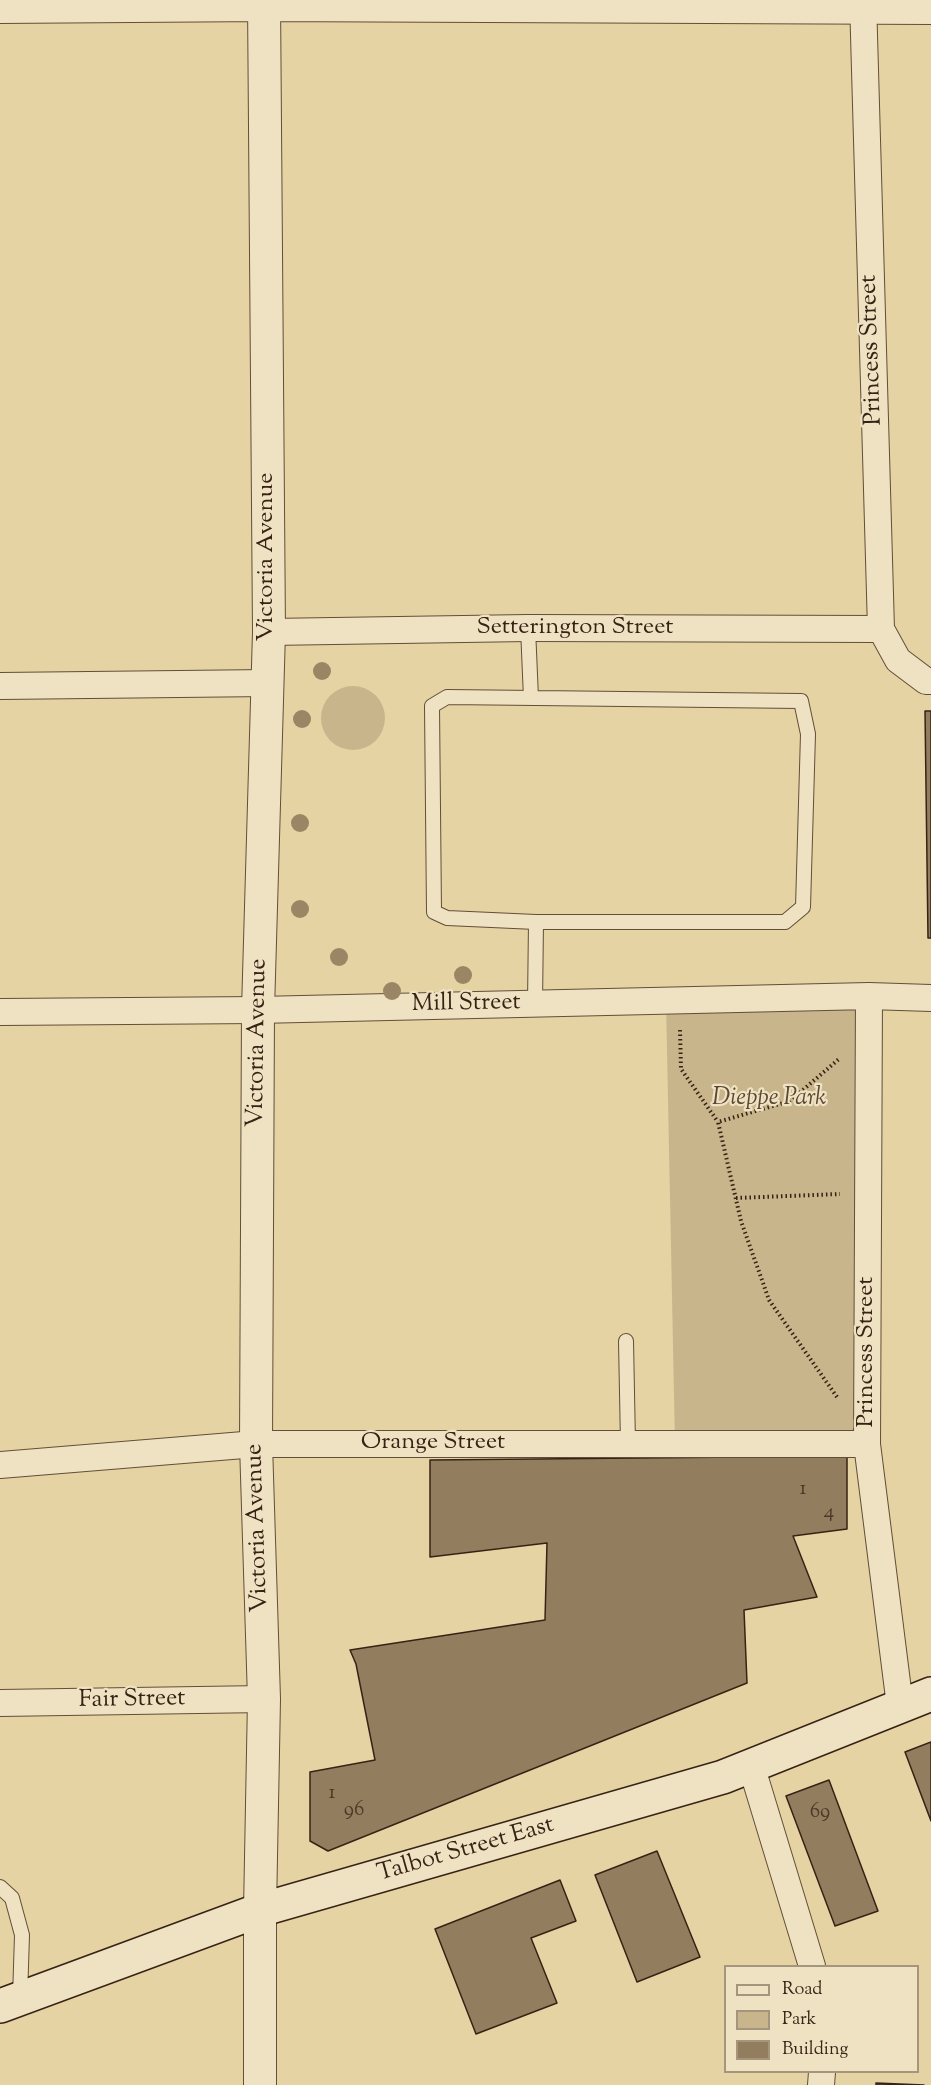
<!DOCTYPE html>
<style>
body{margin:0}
#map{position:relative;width:931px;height:2085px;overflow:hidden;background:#e5d3a3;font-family:"Sorts Mill Goudy",serif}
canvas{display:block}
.legend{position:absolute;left:724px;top:1965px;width:195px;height:108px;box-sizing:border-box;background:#eee2c3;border:2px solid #a5957d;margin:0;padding:8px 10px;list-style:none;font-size:18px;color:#382215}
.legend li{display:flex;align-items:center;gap:12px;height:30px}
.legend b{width:30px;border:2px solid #a5957d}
</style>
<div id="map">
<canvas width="931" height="2085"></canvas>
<ul class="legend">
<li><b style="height:8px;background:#eee2c3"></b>Road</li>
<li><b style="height:16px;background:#c8b58b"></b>Park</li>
<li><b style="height:16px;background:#927e5f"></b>Building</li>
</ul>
</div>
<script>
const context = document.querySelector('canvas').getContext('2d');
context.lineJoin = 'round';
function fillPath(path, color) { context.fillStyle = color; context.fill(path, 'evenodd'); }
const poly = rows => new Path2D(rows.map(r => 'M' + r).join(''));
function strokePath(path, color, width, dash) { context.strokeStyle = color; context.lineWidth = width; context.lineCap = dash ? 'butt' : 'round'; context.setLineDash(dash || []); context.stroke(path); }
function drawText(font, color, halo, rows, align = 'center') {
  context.font = font + ' "Sorts Mill Goudy",serif'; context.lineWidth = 4.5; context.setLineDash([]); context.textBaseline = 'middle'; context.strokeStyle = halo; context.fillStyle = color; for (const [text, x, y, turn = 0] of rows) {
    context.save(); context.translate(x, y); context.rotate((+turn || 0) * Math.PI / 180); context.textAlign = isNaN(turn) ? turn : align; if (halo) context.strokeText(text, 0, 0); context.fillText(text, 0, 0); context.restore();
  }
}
fillPath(poly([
 '321 718a32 32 0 1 1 64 0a32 32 0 1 1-64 0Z',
 [869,996,867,1444,675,1444,666,1000]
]), '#c8b58b');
const building = poly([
 [925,711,931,711,931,938,928,938,925,711],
 [847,1456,847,1529,793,1536,817,1597,744,1610,747,1683,328,1851,310,1841,310,1772,375,1760,356,1664,350,1650,545,1620,547,1543,430,1557,430,1460,847,1456],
 [931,1742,931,1821,905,1752,931,1742],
 [829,1780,878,1911,835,1926,786,1796,829,1780],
 [657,1851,700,1957,637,1982,595,1875,657,1851],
 [560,1880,576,1921,531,1938,557,2003,476,2034,435,1929,560,1880],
 [876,2083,924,2085,876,2085,876,2083]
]);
fillPath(building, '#927e5f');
strokePath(building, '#382215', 1.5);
const service = poly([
 [528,628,531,698],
 [535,1004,536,922,785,922,803,907,808,734,801,701,447,697,432,706,434,912,447,918,536,922],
 [626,1341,628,1444],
 [0,1887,12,1898,22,1935,20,1998]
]);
const minor = poly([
 [863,0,881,629,898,660,926,681,931,681],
 [269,632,528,628,881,629],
 [0,686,268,683],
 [869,996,867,1444,900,1706],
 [0,1012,258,1010,869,996,931,998],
 [0,1465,256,1444,867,1444],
 [0,1703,264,1699],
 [751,1765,812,1966],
 [821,2085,822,2072]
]);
const tertiary = poly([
 [0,7,264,5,931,8],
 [260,2085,260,1910,264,1699,256,1444,258,1010,269,632,264,0]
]);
const secondary = poly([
 [0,2006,260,1910,723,1777,931,1694]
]);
strokePath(service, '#634e38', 16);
strokePath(minor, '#634e38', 28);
strokePath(tertiary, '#634e38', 34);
strokePath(secondary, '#382215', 36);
strokePath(poly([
 [680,1030,681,1069,718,1122],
 [736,1198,840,1194],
 [837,1397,769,1300,741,1221,718,1122,790,1101,839,1059]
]), '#382215', 4, [1.5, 3]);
strokePath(service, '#eee2c3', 14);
strokePath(minor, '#eee2c3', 26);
strokePath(tertiary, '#eee2c3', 32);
strokePath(secondary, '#eee2c3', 33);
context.fillStyle = '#9a8665';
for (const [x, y] of [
 [322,671],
 [302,719],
 [300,823],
 [300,909],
 [339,957],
 [463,975],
 [392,991]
]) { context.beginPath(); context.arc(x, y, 9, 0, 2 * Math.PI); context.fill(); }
drawText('21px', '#4e3928', null, [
 ["1",803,1490],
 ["4",829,1513],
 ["1",332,1794],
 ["96",354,1811],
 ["69",820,1813]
]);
drawText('24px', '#382215', '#eee2c3', [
 ["Princess Street",873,350,-92],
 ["Victoria Avenue",268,557,-90],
 ["Setterington Street",575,629],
 ["Mill Street",466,1005,-1],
 ["Victoria Avenue",259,1043,-89],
 ["Princess Street",868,1352,-90],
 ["Orange Street",433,1444],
 ["Victoria Avenue",259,1528,-92],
 ["Fair Street",132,1701,-1],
 ["Talbot Street East",466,1851,-16]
]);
drawText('italic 24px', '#5c4732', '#eee2c3', [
 ["Dieppe Park",769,1100]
]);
</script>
